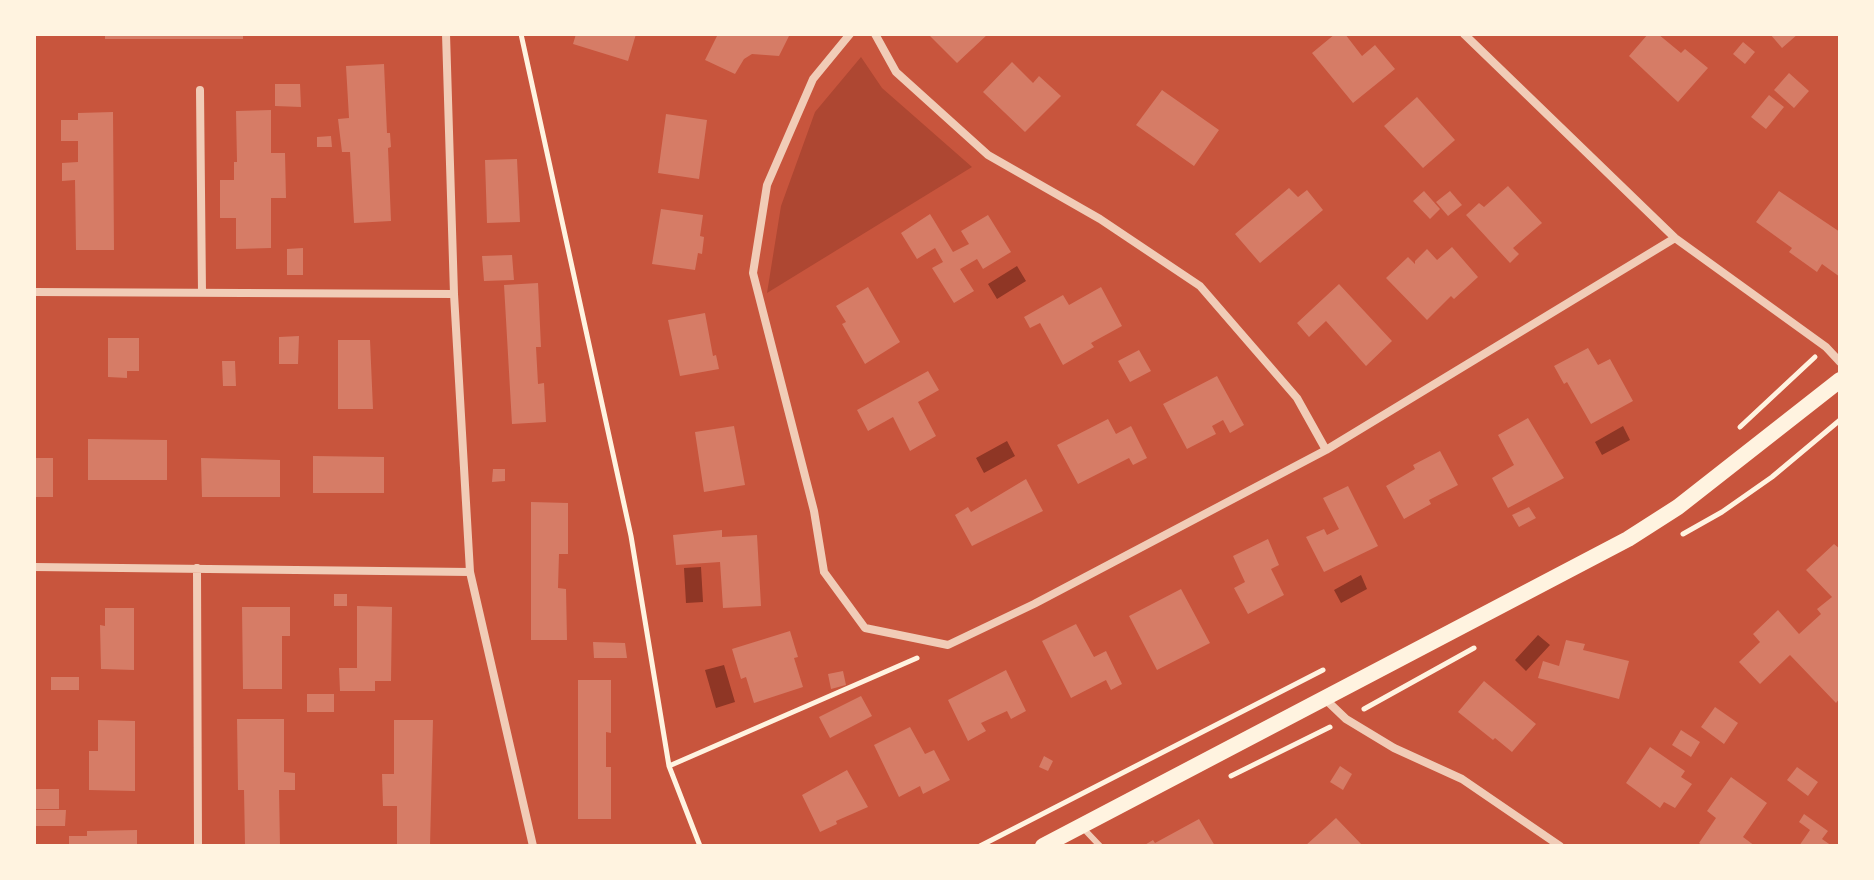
<!DOCTYPE html>
<style>
body{margin:0}
#map{position:relative;width:1874px;height:880px;overflow:hidden;background:#c8553d;font-family:"Golos Text",sans-serif}
canvas{display:block}
.frame{position:absolute;inset:0;border:36px solid #fff3e0;pointer-events:none}
</style>
<div id="map">
<canvas width="1874" height="880"></canvas>
<div class="frame"></div>
</div>
<script>
const context = document.querySelector('canvas').getContext('2d');
context.lineJoin = 'round';
function fillPath(path, color) { context.fillStyle = color; context.fill(path, 'evenodd'); }
const poly = rows => new Path2D(rows.map(r => 'M' + r).join(''));
function strokePath(path, color, width, dash) { context.strokeStyle = color; context.lineWidth = width; context.lineCap = dash ? 'butt' : 'round'; context.setLineDash(dash || []); context.stroke(path); }
fillPath(poly([
 [861,57,882,88,972,167,767,293,781,206,815,112]
]), '#ae4732');
fillPath(poly([
 [1017,266,1026,281,997,299,988,284],
 [1623,426,1630,440,1602,455,1595,442],
 [1007,441,1015,456,984,473,976,458],
 [701,567,703,602,686,603,684,568],
 [1361,575,1367,589,1341,603,1334,590],
 [1538,635,1550,645,1526,671,1515,660],
 [724,665,735,702,716,708,705,670]
]), '#8f3625');
fillPath(poly([
 [105,34,243,34,243,39,105,39],
 [576,34,636,34,628,61,573,44],
 [718,34,790,34,779,56,752,54,744,59,735,74,705,60],
 [928,34,988,34,957,63],
 [1335,34,1345,34,1362,56,1375,45,1395,69,1353,103,1312,53],
 [1648,34,1658,34,1681,53,1685,49,1708,68,1678,102,1629,56],
 [1770,34,1798,34,1782,48],
 [1743,42,1755,52,1745,64,1733,54],
 [1012,62,1033,83,1039,76,1061,96,1025,132,983,92],
 [384,64,387,133,390,133,391,147,388,148,391,221,354,223,350,152,342,152,338,119,349,118,346,66],
 [1789,73,1809,91,1794,108,1774,90],
 [275,84,300,84,301,107,275,106],
 [1162,90,1219,130,1194,166,1136,125],
 [1769,95,1784,107,1766,129,1751,117],
 [1417,97,1455,140,1423,168,1384,126],
 [271,110,271,153,285,153,286,198,271,198,271,248,236,249,236,218,220,218,220,180,234,180,234,162,237,162,236,111],
 [113,112,114,250,76,250,75,180,62,181,62,163,78,162,78,141,61,141,61,120,78,120,78,113],
 [666,114,707,120,699,179,658,173],
 [331,136,332,147,317,147,317,137],
 [517,159,520,222,487,223,485,160],
 [1508,186,1542,223,1513,248,1519,254,1510,263,1466,215,1479,203,1484,207],
 [1289,188,1298,197,1307,190,1323,210,1260,263,1235,234],
 [1424,191,1440,209,1430,219,1413,201],
 [1450,191,1462,205,1448,216,1436,202],
 [1779,191,1840,232,1840,277,1822,264,1817,272,1789,252,1792,248,1756,222],
 [661,209,703,215,700,236,704,237,702,254,698,253,695,270,652,264],
 [930,214,953,252,969,244,961,231,988,215,1011,252,983,269,977,259,960,269,974,291,954,303,932,268,943,262,935,248,917,259,901,233],
 [1452,247,1478,277,1454,299,1451,296,1427,320,1386,278,1408,257,1415,264,1415,261,1427,249,1437,260],
 [303,248,303,275,287,275,287,249],
 [512,255,514,280,484,281,482,256],
 [538,283,541,347,536,347,538,384,544,383,546,422,512,424,504,285],
 [1339,284,1392,341,1366,366,1326,321,1309,337,1297,323],
 [868,287,900,342,865,364,842,324,846,322,836,306],
 [1101,287,1122,326,1091,343,1094,347,1063,365,1040,323,1030,328,1024,317,1063,295,1069,305],
 [705,313,713,356,716,355,719,369,680,376,668,320],
 [299,336,298,364,279,364,279,337],
 [108,338,139,338,139,371,127,371,127,378,108,377],
 [338,340,370,340,373,409,338,409],
 [1588,348,1598,365,1610,359,1633,401,1591,424,1567,382,1564,384,1554,366],
 [1139,350,1151,371,1130,382,1118,361],
 [222,361,235,361,236,386,223,386],
 [928,371,939,390,918,402,936,436,910,451,893,417,868,431,857,410],
 [1217,376,1244,425,1230,433,1223,420,1212,426,1216,434,1187,449,1163,404],
 [1528,418,1564,478,1508,508,1492,478,1514,465,1498,435],
 [1108,419,1116,434,1131,426,1147,458,1133,465,1129,458,1078,484,1057,445],
 [734,426,745,485,704,492,695,432],
 [88,439,167,440,167,480,88,480],
 [1440,451,1458,485,1429,500,1431,504,1404,519,1386,486,1415,469,1413,465],
 [313,456,384,457,384,493,313,493],
 [34,458,53,458,53,497,34,497],
 [201,458,280,460,280,497,202,497],
 [493,469,505,469,505,481,492,482],
 [1026,479,1043,511,972,546,955,515,968,507,971,512],
 [1348,486,1378,546,1324,572,1306,537,1324,529,1327,535,1339,529,1323,498],
 [531,502,568,503,568,554,559,554,558,588,566,589,567,640,531,640],
 [1529,507,1536,518,1519,527,1512,515],
 [722,530,722,537,757,535,761,606,723,608,720,562,676,565,673,535],
 [1268,539,1279,565,1271,569,1284,595,1248,614,1234,588,1245,582,1233,556],
 [1834,544,1840,549,1840,698,1836,703,1790,655,1760,684,1739,662,1760,642,1753,634,1778,610,1799,634,1821,614,1817,609,1832,597,1806,570],
 [1181,589,1210,643,1157,670,1129,616],
 [334,594,347,594,347,606,334,606],
 [357,606,392,607,391,681,375,681,375,691,340,691,339,668,357,668],
 [242,607,290,607,290,636,282,636,282,689,243,689],
 [105,608,134,608,134,670,101,669,100,625,105,626],
 [1076,624,1094,657,1106,651,1122,684,1111,690,1106,680,1071,698,1042,641],
 [790,631,798,657,794,658,803,687,754,703,746,677,741,679,732,649],
 [1566,640,1585,644,1583,650,1629,661,1619,699,1538,678,1543,661,1559,666],
 [593,642,625,643,627,658,594,658],
 [1006,670,1026,711,1011,719,1007,711,981,723,986,731,968,741,948,700],
 [843,671,846,685,831,689,828,674],
 [51,677,79,677,79,690,51,690],
 [578,680,611,680,611,733,606,732,606,767,611,767,611,819,578,819],
 [1484,681,1536,724,1512,752,1495,738,1493,740,1458,712],
 [307,694,334,694,334,712,307,712],
 [861,696,872,716,830,738,819,717],
 [1715,707,1738,723,1724,744,1701,727],
 [237,719,284,719,284,772,295,773,295,790,279,790,280,846,245,846,244,790,238,790],
 [98,720,135,721,135,791,89,790,89,751,98,751],
 [394,720,433,720,430,846,397,846,397,806,383,806,382,774,394,774],
 [910,727,925,754,934,750,950,780,923,794,920,786,899,797,874,745],
 [1681,730,1700,742,1691,757,1672,745],
 [1650,747,1685,771,1681,777,1692,784,1675,808,1664,802,1660,808,1626,783],
 [1044,756,1053,761,1048,771,1039,767],
 [1340,766,1352,774,1343,790,1330,782],
 [1797,767,1818,782,1808,796,1787,780],
 [847,770,868,807,836,821,837,824,820,832,802,795],
 [1731,777,1767,803,1743,837,1755,846,1703,846,1699,843,1716,818,1707,811],
 [34,789,59,789,59,809,34,809],
 [34,810,66,810,65,826,34,826],
 [1804,814,1828,831,1822,839,1832,846,1799,846,1810,830,1799,822],
 [1336,818,1363,846,1305,846,1325,828],
 [1199,819,1215,846,1143,846,1153,840,1155,843],
 [137,830,137,846,69,846,69,836,87,836,87,831]
]), '#d67c66');
strokePath(poly([
 [521,34,631,536,669,766,700,846],
 [1740,427,1815,357],
 [1683,534,1722,512,1772,477,1840,420],
 [1364,709,1474,648],
 [669,766,917,658],
 [1231,776,1330,727],
 [980,846,1323,670]
]), '#fff3e0', 5);
strokePath(poly([
 [1083,828,1100,846]
]), '#f1ccb7', 6);
strokePath(poly([
 [446,34,454,294,470,572,533,846],
 [850,34,813,79,767,185,753,273,814,511,824,572,865,628,948,645,1034,604,1326,450,1675,238],
 [875,34,896,72,988,155,1100,219,1200,286,1297,398,1326,450],
 [1464,34,1675,238,1826,347,1840,362],
 [200,90,202,293],
 [34,292,454,294],
 [34,567,470,572],
 [197,568,198,846],
 [1324,698,1346,719,1394,748,1462,779,1560,846]
]), '#f1ccb7', 8);
strokePath(poly([
 [1043,846,1628,539,1678,507,1840,380]
]), '#fff3e0', 16);
</script>
